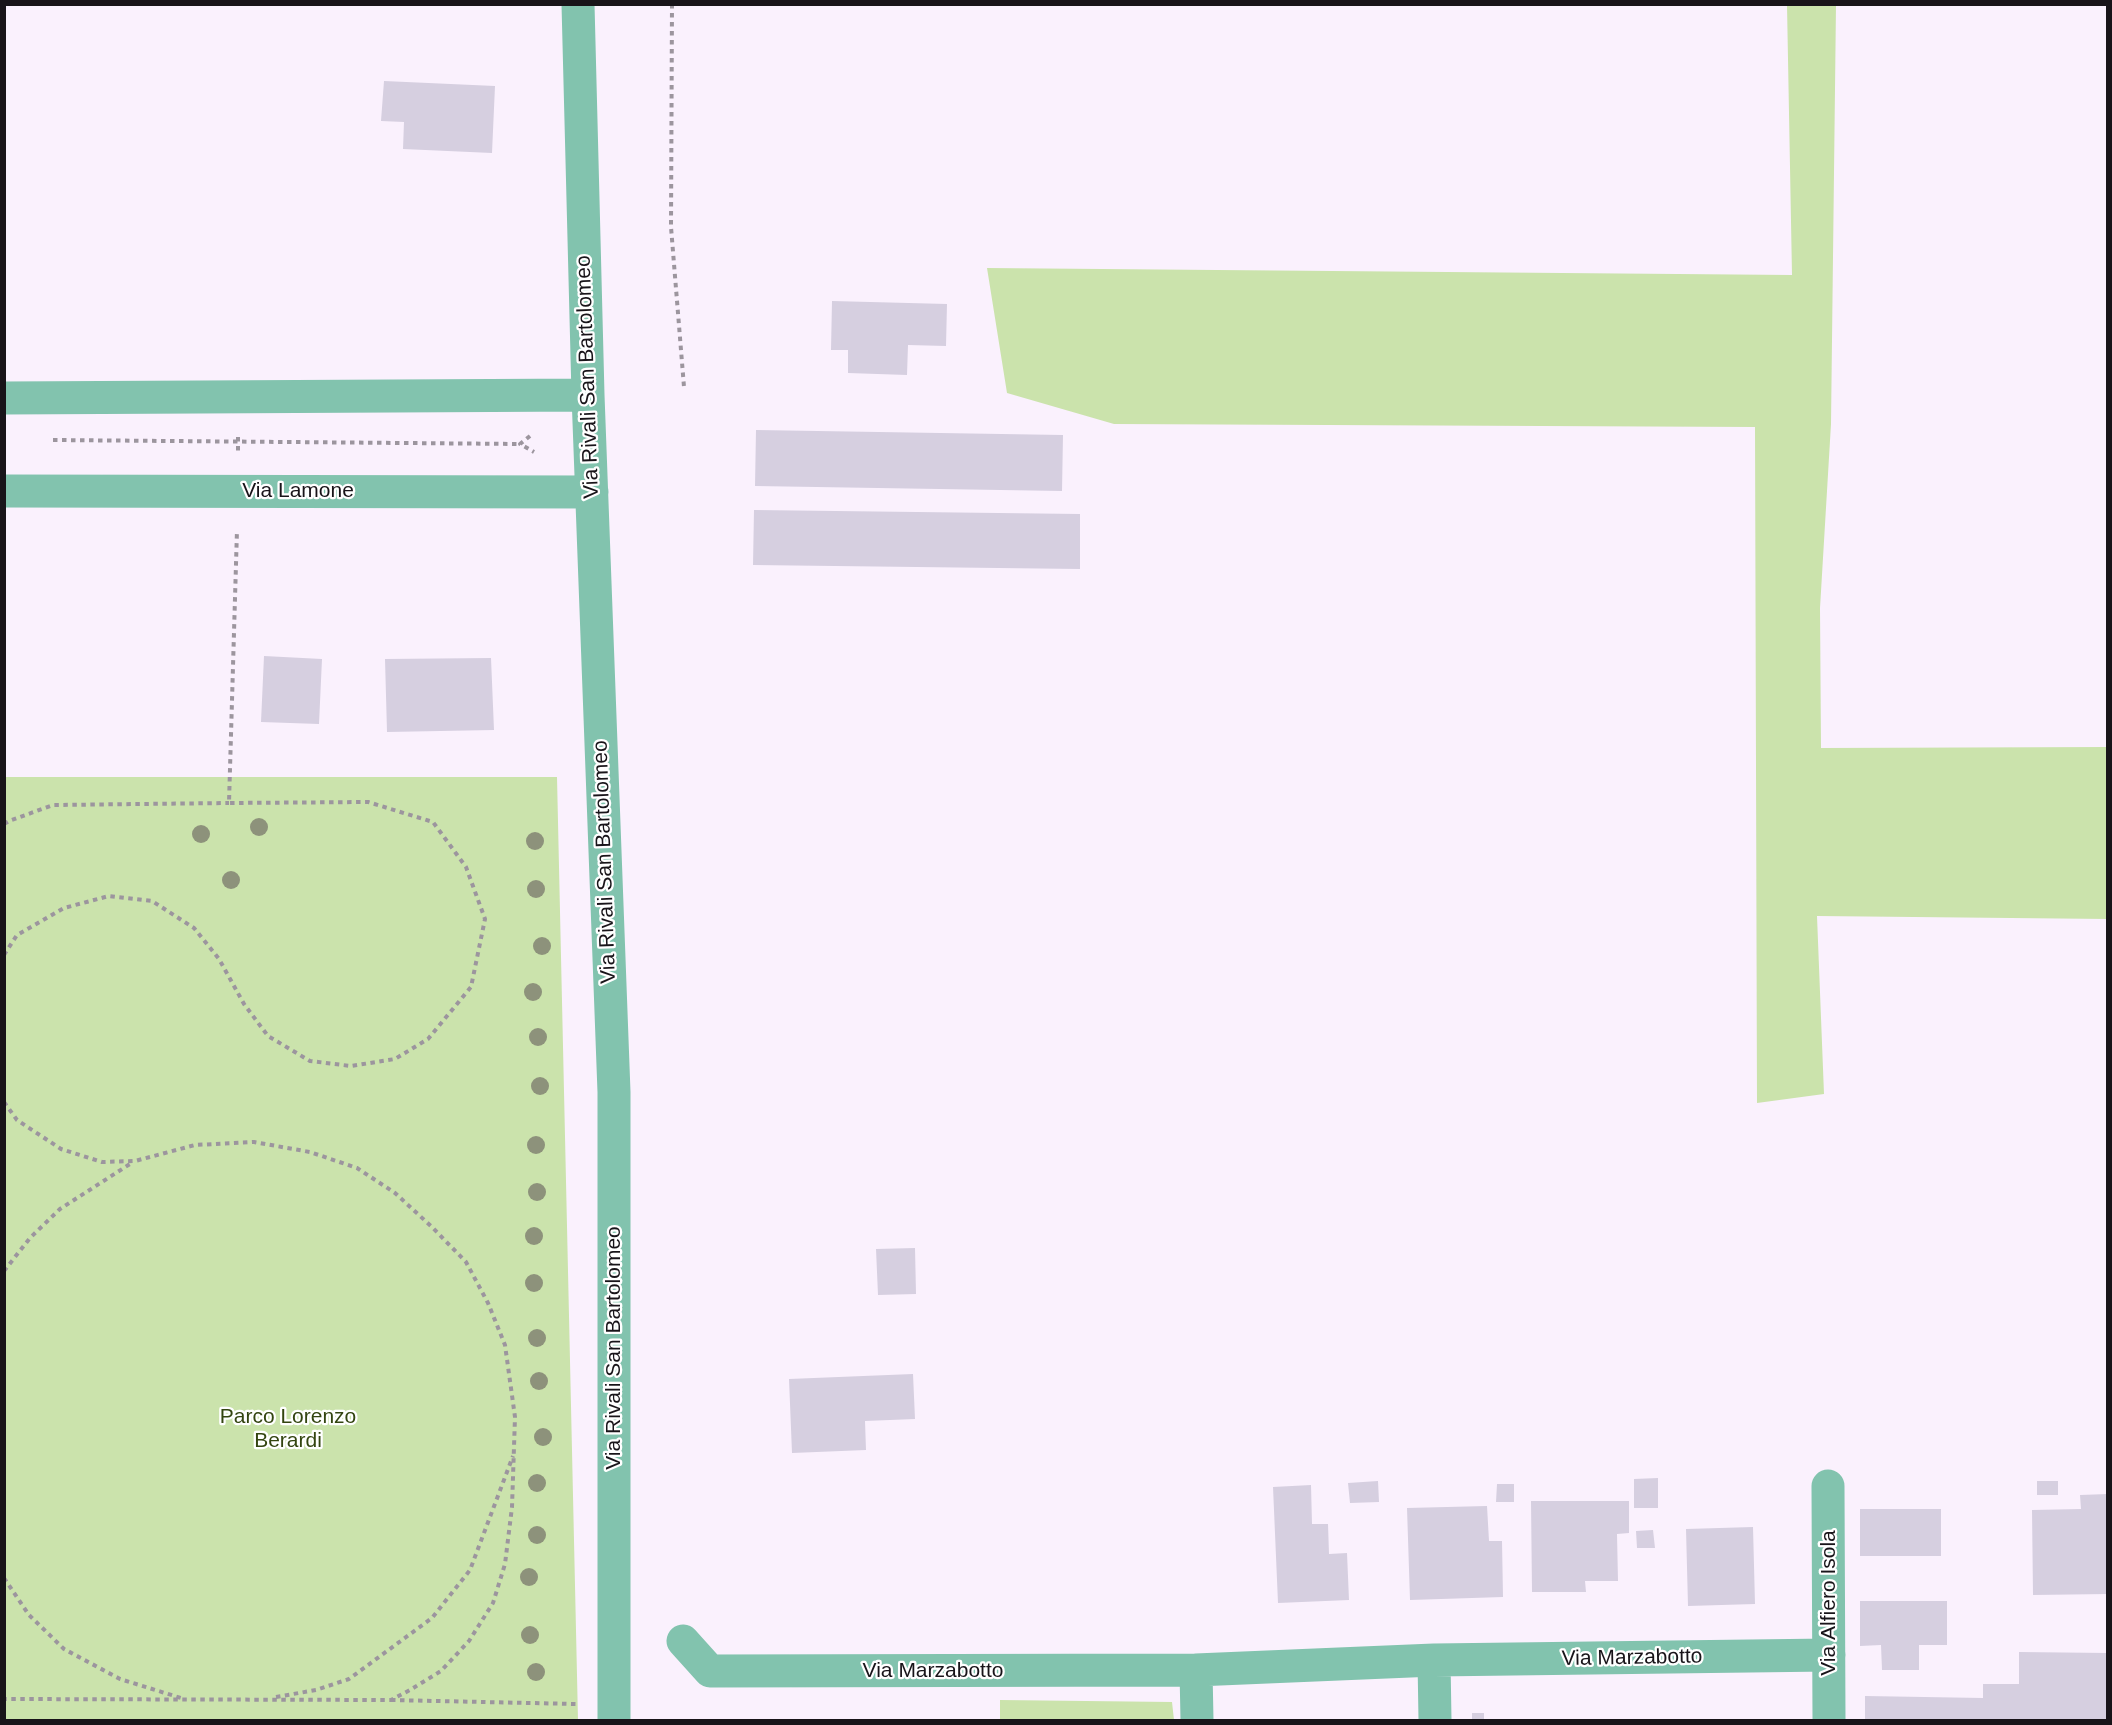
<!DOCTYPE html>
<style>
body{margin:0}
#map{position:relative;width:2112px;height:1725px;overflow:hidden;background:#faf1fd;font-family:Arial,sans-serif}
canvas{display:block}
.frame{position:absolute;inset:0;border:6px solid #181419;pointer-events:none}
</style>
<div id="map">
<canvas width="2112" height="1725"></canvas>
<div class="frame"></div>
</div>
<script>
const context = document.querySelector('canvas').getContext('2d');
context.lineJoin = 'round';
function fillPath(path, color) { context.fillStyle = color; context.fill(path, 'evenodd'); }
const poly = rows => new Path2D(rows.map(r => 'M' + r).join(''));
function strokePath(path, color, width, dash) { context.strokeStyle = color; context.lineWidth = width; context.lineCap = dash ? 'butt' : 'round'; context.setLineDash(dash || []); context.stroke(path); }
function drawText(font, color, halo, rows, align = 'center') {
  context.font = font + ' Arial,sans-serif'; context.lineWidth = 4.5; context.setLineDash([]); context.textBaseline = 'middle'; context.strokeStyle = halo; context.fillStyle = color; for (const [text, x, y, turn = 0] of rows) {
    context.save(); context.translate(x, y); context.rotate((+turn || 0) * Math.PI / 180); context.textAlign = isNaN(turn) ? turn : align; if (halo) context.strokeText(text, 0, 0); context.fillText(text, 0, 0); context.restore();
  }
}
fillPath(poly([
 [1787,5,1836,5,1831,424,1820,608,1821,748,2107,747,2108,919,1817,916,1824,1094,1757,1103,1755,427,1114,424,1007,393,987,268,1792,275],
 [5,777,557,777,578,1720,5,1720],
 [1000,1700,1172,1702,1174,1720,1000,1720]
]), '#cbe3ac');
fillPath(poly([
 [384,81,495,86,492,153,403,149,404,122,381,121],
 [832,301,947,304,946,346,908,345,907,375,848,373,848,350,831,350],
 [756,430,1063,435,1062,491,755,486],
 [754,510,1080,514,1080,569,753,565],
 [264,656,322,659,319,724,261,722],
 [491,658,494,730,387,732,385,659],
 [915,1248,916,1294,878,1295,876,1249],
 [913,1374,915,1419,865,1421,866,1450,792,1453,789,1379],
 [1658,1478,1658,1508,1634,1508,1634,1479],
 [1378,1481,1379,1502,1350,1503,1348,1483],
 [2037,1481,2058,1481,2058,1495,2037,1495],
 [1497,1484,1514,1484,1514,1502,1496,1502],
 [1311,1485,1312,1524,1328,1524,1329,1554,1347,1553,1349,1600,1278,1603,1273,1487],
 [2108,1494,2108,1594,2033,1595,2032,1510,2081,1509,2080,1495],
 [1531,1501,1629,1501,1629,1533,1617,1534,1618,1581,1585,1581,1586,1592,1532,1592],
 [1487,1506,1489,1541,1502,1541,1503,1597,1410,1600,1407,1508],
 [1860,1509,1941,1509,1941,1556,1860,1556],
 [1753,1527,1755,1604,1688,1606,1686,1529],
 [1653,1530,1655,1548,1637,1548,1636,1531],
 [1860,1601,1947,1601,1947,1645,1919,1645,1919,1670,1882,1670,1881,1645,1860,1646],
 [2019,1652,2108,1653,2108,1720,1865,1720,1865,1696,1983,1698,1983,1684,2019,1684],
 [1472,1713,1484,1713,1484,1720,1472,1720]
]), '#d6cfe0');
strokePath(poly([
 [672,4,671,227,684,387],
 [530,436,520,444,534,452],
 [238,437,238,453],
 [53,440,520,444],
 [4,824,9,821,53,805,229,803],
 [4,955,17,935,64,908,109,896,152,901,194,928,219,959,244,1004,268,1036,310,1061,351,1066,395,1059,428,1039,471,987,485,919,466,867,433,822,368,802,229,803,237,530],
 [4,1102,17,1120,61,1149,102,1162,135,1161,195,1145,254,1142,310,1152,357,1168,395,1193,432,1227,466,1262,488,1303,505,1345,515,1417,512,1507,505,1564,493,1603,469,1641,441,1671,410,1690,391,1700,4,1699],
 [4,1271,30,1238,60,1209,133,1162],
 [4,1578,29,1615,64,1649,120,1679,181,1698],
 [276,1697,316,1690,349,1679,432,1618,470,1570,513,1456],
 [391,1700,576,1704]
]), '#9c959e', 4, [4.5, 4.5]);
strokePath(poly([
 [578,4,588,395,614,1092,614,1720],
 [4,398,588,395],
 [4,491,592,492],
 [1828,1486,1829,1720],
 [683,1641,710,1671,1196,1670],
 [1434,1660,1435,1720],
 [1197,1720,1196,1670,1434,1660,1829,1655]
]), '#82c3ae', 33);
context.fillStyle = '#8d927b';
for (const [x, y] of [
 [259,827],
 [201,834],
 [535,841],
 [231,880],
 [536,889],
 [542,946],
 [533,992],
 [538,1037],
 [540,1086],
 [536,1145],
 [537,1192],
 [534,1236],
 [534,1283],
 [537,1338],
 [539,1381],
 [543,1437],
 [537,1483],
 [537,1535],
 [529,1577],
 [530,1635],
 [536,1672]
]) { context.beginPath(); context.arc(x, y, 9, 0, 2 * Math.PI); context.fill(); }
drawText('21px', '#181419', '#fff', [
 ["Via Rivali San Bartolomeo",588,377,-92],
 ["Via Lamone",298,491],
 ["Via Rivali San Bartolomeo",605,862,-92],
 ["Via Rivali San Bartolomeo",614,1348,-90],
 ["Via Alfiero Isola",1829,1603,-90],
 ["Via Marzabotto",1632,1658,-1],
 ["Via Marzabotto",933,1671]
]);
drawText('21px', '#334510', '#fff', [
 ["Parco Lorenzo",288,1417],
 ["Berardi",288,1441]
]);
</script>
